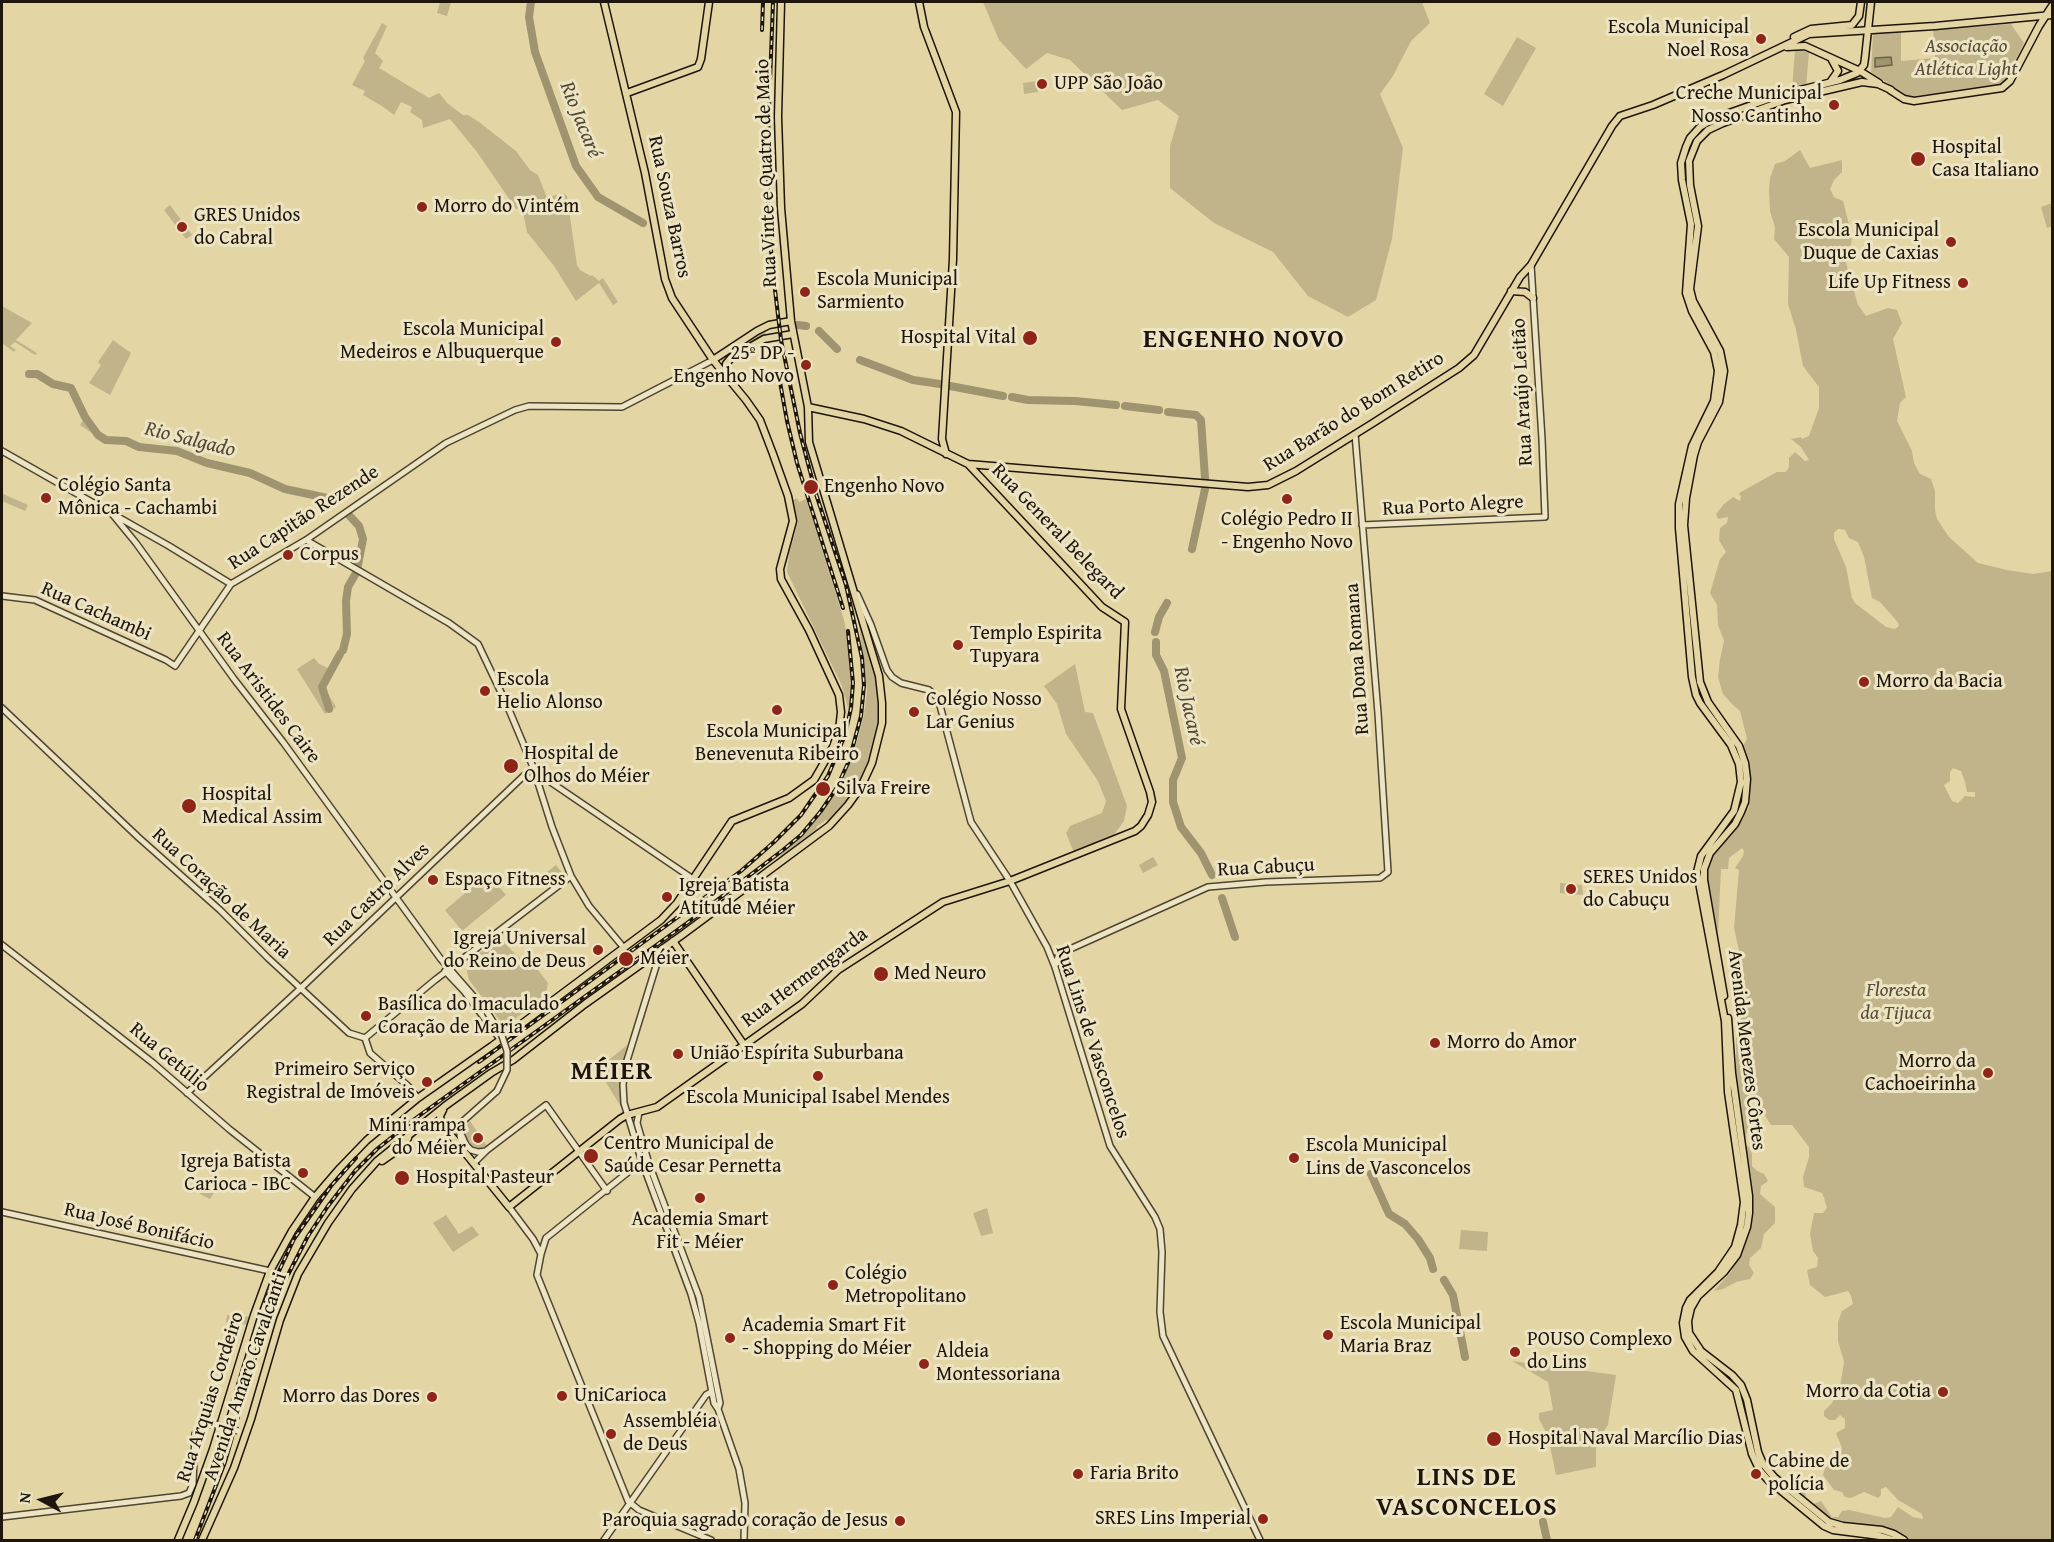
<!DOCTYPE html>
<meta charset="utf-8">
<style>
body{margin:0}
#map{position:relative;width:2054px;height:1542px;overflow:hidden;background:#e3d5a4;font-family:"Gentium Book Plus",serif}
canvas{display:block}
.frame{position:absolute;inset:0;border:3px solid #1e150c;pointer-events:none}
.north{position:absolute;left:12px;top:1470px;width:60px;height:60px;-webkit-text-stroke:4px #ede4c4;paint-order:stroke;rotate:277deg;font-size:16px;font-weight:700;line-height:24px;text-align:center;color:#1e150c}
.north::after{content:'';display:block;margin:auto;width:21px;height:27px;background:#1e150c;clip-path:polygon(50% 0,100% 100%,50% 72%,0 100%)}
</style>
<div id="map">
<canvas width="2054" height="1542"></canvas>
<div class="frame"></div>
<div class="north">N</div>
</div>
<script>
const context = document.querySelector('canvas').getContext('2d');
context.lineJoin = 'round';
function fillPath(path, color) { context.fillStyle = color; context.fill(path, 'evenodd'); }
const poly = rows => new Path2D(rows.map(r => 'M' + r).join(''));
function strokePath(path, color, width, dash) { context.strokeStyle = color; context.lineWidth = width; context.lineCap = dash ? 'butt' : 'round'; context.setLineDash(dash || []); context.stroke(path); }
function drawText(font, color, halo, rows, align = 'center') {
  context.font = font + ' "Gentium Book Plus",serif'; context.lineWidth = 6; context.setLineDash([]); context.textBaseline = 'middle'; context.strokeStyle = halo; context.fillStyle = color; for (const [text, x, y, turn = 0] of rows) {
    context.save(); context.translate(x, y); context.rotate((+turn || 0) * Math.PI / 180); context.textAlign = isNaN(turn) ? turn : align; if (halo) context.strokeText(text, 0, 0); context.fillText(text, 0, 0); context.restore();
  }
}
fillPath(poly([
 [440,2,451,2,447,16,437,13],
 [983,2,1422,2,1430,23,1411,41,1393,76,1380,94,1403,148,1392,239,1376,300,1348,317,1308,296,1273,252,1214,223,1170,188,1170,146,1179,116,1158,100,1122,110,1070,60,1047,53,1026,69,999,40],
 [382,23,387,26,375,53,383,61,379,68,429,98,439,93,447,103,463,115,468,115,479,122,516,151,530,170,538,175,547,198,562,193,567,196,577,265,580,270,591,276,592,275,599,281,603,278,618,302,613,305,599,283,576,301,554,266,527,232,522,207,516,209,477,152,450,119,423,128,422,120,410,112,412,107,401,102,394,115,382,106,363,95,365,91,352,85,365,61,363,58],
 [2011,24,2024,43,2006,79,1998,86,1908,97,1871,72,1873,33,1901,32,1901,61,1935,58,1933,30],
 [1517,37,1536,48,1503,106,1484,94],
 [1795,49,1809,52,1806,87,1792,90],
 [1037,81,1038,92,1024,94,1023,83],
 [1800,150,1810,168,1842,160,1842,172,1834,180,1830,189,1834,197,1843,201,1852,236,1851,245,1842,249,1858,305,1866,316,1888,308,1897,310,1902,323,1893,339,1906,397,1900,403,1897,421,1912,451,1914,463,1920,474,1931,479,1935,491,1935,510,1937,519,1949,537,1978,563,2007,570,2033,574,2052,571,2052,1540,1905,1540,1832,1518,1819,1512,1785,1483,1793,1480,1804,1487,1806,1491,1805,1498,1811,1505,1821,1501,1832,1517,1838,1517,1842,1511,1849,1510,1885,1518,1891,1517,1898,1507,1913,1517,1923,1519,1922,1514,1898,1500,1886,1487,1881,1489,1881,1495,1878,1498,1864,1492,1851,1498,1845,1497,1842,1492,1834,1490,1823,1475,1825,1468,1831,1460,1840,1455,1842,1448,1836,1433,1845,1428,1845,1419,1840,1415,1835,1420,1829,1420,1824,1416,1824,1411,1832,1403,1840,1387,1844,1362,1838,1341,1838,1322,1842,1311,1853,1304,1851,1296,1848,1291,1825,1297,1810,1285,1807,1270,1817,1267,1818,1258,1813,1251,1810,1234,1814,1213,1823,1213,1827,1208,1824,1198,1822,1193,1804,1187,1803,1177,1809,1157,1809,1147,1792,1125,1771,1125,1754,1099,1749,1100,1751,1119,1745,1139,1745,1145,1749,1147,1752,1154,1752,1166,1757,1171,1764,1174,1768,1181,1761,1186,1760,1194,1775,1207,1775,1223,1764,1234,1761,1248,1750,1258,1749,1265,1754,1273,1750,1279,1736,1282,1723,1289,1714,1291,1731,1272,1745,1246,1752,1210,1736,1076,1736,1036,1741,1021,1738,1003,1743,969,1734,928,1739,870,1735,868,1743,856,1744,851,1742,848,1729,858,1728,869,1721,869,1718,933,1707,878,1707,868,1711,858,1743,819,1749,807,1750,779,1743,746,1747,739,1740,711,1733,705,1723,694,1718,677,1720,659,1724,641,1718,625,1717,605,1710,593,1720,559,1726,552,1719,540,1720,528,1727,523,1728,517,1718,519,1716,514,1724,504,1733,497,1740,501,1741,497,1739,493,1777,472,1786,472,1789,467,1789,458,1795,452,1805,461,1809,460,1801,447,1791,439,1801,437,1802,439,1809,436,1819,408,1819,387,1803,366,1796,330,1788,304,1789,257,1774,239,1775,227,1770,211,1769,190,1770,178,1775,164,1785,161],
 [1838,529,1845,530,1849,538,1858,542,1864,557,1872,598,1880,602,1895,619,1899,624,1898,627,1894,629,1886,627,1855,603,1852,598,1846,567,1834,539,1834,533],
 [1953,768,1961,771,1965,782,1967,792,1975,792,1975,797,1965,796,1958,803,1952,801,1944,785,1950,781,1950,772],
 [2052,203,2052,226,2047,228,2041,207],
 [170,205,192,235,186,239,164,210],
 [2,306,32,323,16,340,37,353,35,355,15,342,10,346,16,350,14,352,2,343],
 [765,330,766,335,771,335,753,342,723,362,720,359,727,353],
 [113,340,131,353,110,395,89,383,101,365,98,362],
 [86,415,104,438,124,439,141,446,140,448,124,442,109,442,108,444,80,425],
 [3,494,28,505,25,511,2,501],
 [797,498,799,502,806,499,844,620,850,650,852,674,849,712,842,686,787,572,789,554,798,522,793,500],
 [858,616,873,664,878,697,878,725,869,759,858,785,829,821,826,820,816,827,818,830,772,864,820,815,834,796,853,756,864,715,867,691],
 [314,658,319,664,333,670,324,687,336,707,325,714,297,669],
 [1075,664,1085,712,1093,713,1127,806,1124,821,1113,836,1076,851,1073,850,1066,833,1068,830,1070,826,1102,813,1106,801,1098,781,1066,734,1057,704,1044,686],
 [1153,857,1158,865,1143,873,1139,865],
 [556,865,563,874,548,886,541,877],
 [488,874,506,895,462,931,445,910],
 [1560,883,1582,885,1583,895,1560,893],
 [500,938,518,957,532,962,548,983,546,994,505,1027,469,980,467,972,468,963,471,959],
 [627,1045,619,1078,624,1112,598,1069],
 [470,1121,487,1146,477,1149,469,1145,464,1133,466,1124],
 [213,1174,222,1181,210,1199,200,1194],
 [987,1208,993,1233,981,1236,973,1213],
 [446,1215,459,1234,472,1226,479,1235,453,1252,433,1223],
 [1461,1230,1488,1232,1487,1251,1459,1249],
 [227,1315,252,1317,250,1325,226,1322],
 [1512,1361,1616,1375,1608,1425,1596,1442,1596,1467,1556,1475,1548,1436,1539,1419,1539,1413,1553,1410,1548,1382]
]), '#c2b48a');
const water = poly([
 [1891,57,1892,65,1875,67,1875,58,1891,57]
]);
fillPath(water, '#a09470');
strokePath(water, '#6c6148', 1.5);
strokePath(poly([
 [531,2,529,17,535,52,576,166,598,197,643,223],
 [798,325,806,326],
 [819,331,837,349],
 [860,360,913,380,940,384],
 [29,374,37,374,53,384,71,388,85,417,98,435,106,440,126,441,139,447,177,451,207,463,250,473,285,489,332,499],
 [950,386,1003,396],
 [1012,397,1028,400,1075,401,1116,405],
 [1125,406,1159,410],
 [1168,412,1196,415,1201,420,1205,478],
 [347,513,359,526,363,539,358,565],
 [1192,549,1205,489],
 [1155,632,1159,617,1167,603],
 [1156,642,1156,655,1164,671,1182,758,1173,780,1173,802,1181,827,1201,853,1212,875],
 [343,650,347,634,346,601,348,587,356,573],
 [329,709,322,687,340,654],
 [1222,898,1235,937],
 [1371,1174,1389,1214,1405,1224,1418,1239,1430,1258,1433,1269],
 [1444,1280,1453,1295,1465,1357],
 [1543,1522,1547,1540]
]), '#a09470', 8);
const minor = poly([
 [2,451,169,546,231,584],
 [113,515,136,543,234,679,283,742,440,958,487,1012],
 [1362,525,1545,517,1542,439,1531,265],
 [306,540,449,623,478,644,507,705,533,767,552,827,571,876,589,906,624,948],
 [857,594,871,625,887,670,892,677,901,683,929,690,938,698,971,822,1010,881,1047,947,1055,967,1110,1146,1155,1217,1160,1229,1162,1252,1160,1312,1163,1336,1260,1540],
 [2,596,35,600,166,660,175,666,231,584,306,540,446,443,515,410,529,406,622,407,713,360],
 [2,708,138,837,220,910,268,958,335,1020,349,1033,365,1038],
 [534,768,549,781,693,879],
 [2,945,153,1063,229,1129,315,1197],
 [661,950,625,1067,623,1085,624,1103,642,1162,691,1294,699,1323,714,1403,718,1409,739,1469,745,1503,744,1540],
 [1055,966,1059,954,1208,887,1266,882,1380,878,1388,872,1378,713,1355,434],
 [445,971,464,991,500,1039],
 [365,1038,435,980,571,876],
 [365,1038,370,1053,408,1086,418,1098],
 [187,1093,301,988,533,767],
 [639,1112,637,1123,649,1164,699,1297,720,1403,718,1409],
 [462,1136,466,1145,471,1150,478,1152,486,1151],
 [463,1149,460,1136,462,1122,497,1091],
 [647,1157,546,1238,541,1254,537,1275,628,1501,639,1510,711,1540],
 [474,1163,487,1150,546,1105,607,1191],
 [509,1207,533,1239,541,1254],
 [2,1212,270,1271],
 [189,1493,193,1484,195,1434,201,1426,214,1424],
 [2,1517,181,1496,189,1493],
 [604,1540,706,1395,711,1392]
]);
const major = poly([
 [919,2,924,27,956,112,953,259,942,439,946,454],
 [1871,2,1865,58,1864,65,1857,73,1840,80,1780,95,1715,118,1700,127,1690,138,1686,147,1681,163,1682,180,1691,224,1686,293,1692,311,1714,352,1718,371,1714,401,1692,446,1679,504,1679,528,1692,677,1696,695,1700,703,1731,745,1739,764,1741,782,1734,811,1701,856,1697,872,1725,1021,1728,1092,1744,1202,1741,1225,1735,1247,1718,1272,1690,1300,1686,1308,1683,1323,1685,1337,1693,1351,1736,1390,1752,1454,1760,1471,1768,1480,1824,1526,1833,1530,1880,1536,1893,1540],
 [1794,37,1811,29,1852,25,1859,16,1861,2],
 [1787,47,1805,46,1860,71,1879,83],
 [1831,81,1838,71,1832,60],
 [1890,90,1904,99,1914,101,2002,88,2010,81,2039,26,2052,6],
 [627,93,698,67,701,59,709,2],
 [1511,291,1525,292,1533,298],
 [713,360,757,331,769,325,791,321],
 [726,376,726,364,731,358,764,339,793,334],
 [808,407,864,419,901,431,968,464,1248,487,1268,485,1296,471,1373,423,1459,368,1474,355,1520,277,1531,265,1612,126,1620,116,1653,105,1723,75,1809,34,1935,26,2052,15],
 [673,941,744,1045],
 [1724,996,1704,880,1704,869,1710,853,1735,824,1741,812,1745,802,1747,779,1745,763,1739,746,1708,702,1700,682,1684,525,1686,498,1694,455,1698,442,1719,402,1724,371,1720,351,1693,301,1690,289,1698,226,1690,185,1689,161,1697,141,1708,130,1723,123,1785,100,1862,82,1878,84,1891,90],
 [1728,1018,1732,1073,1749,1196,1749,1213,1747,1227,1737,1255,1724,1272,1698,1296,1691,1308,1688,1321,1689,1333,1701,1351,1732,1375,1741,1385,1747,1400,1758,1452,1763,1464,1774,1477,1829,1522,1843,1526,1882,1530,1894,1534,1904,1540],
 [443,1110,440,1116,441,1123,509,1207,620,1119,627,1115,657,1107,802,1004,838,970,943,902,1010,881,1135,831,1141,826,1148,815,1152,802,1150,792,1121,709,1125,622,1102,607,968,464],
 [382,1161,399,1149,408,1138],
 [178,1540,194,1502,213,1449,254,1315,270,1271,292,1231,315,1197,340,1168,367,1140,418,1098,492,1046,661,920,677,903,732,821,789,798,814,780,833,747,839,730,841,712,839,695,809,630,781,579,780,569,793,521,788,496,773,454,760,420,746,400,713,360,672,298,665,279,645,173,604,2],
 [202,1540,234,1468,251,1419,280,1320,298,1274,328,1223,352,1189,377,1161,445,1106,491,1073,513,1060,585,1004,682,935,829,826,848,805,861,787,872,763,882,723,882,703,879,676,809,442,808,407,791,321,781,208,778,117,781,2]
]);
strokePath(minor, '#4f4532', 8);
strokePath(major, '#1e150c', 9);
strokePath(minor, '#ede4c4', 5);
strokePath(major, '#e3d5a4', 6);
const rail = poly([
 [762,30,763,2],
 [778,371,787,421,797,463,843,608],
 [479,1062,741,871,774,842,801,815,828,776,845,735,851,708,853,683,848,631],
 [265,1301,294,1239,331,1186,356,1158],
 [195,1540,225,1462,260,1340,277,1296,308,1236,328,1206,355,1171,377,1149,416,1118,687,923,783,850,801,835,821,811,836,789,849,761,861,716,864,685,862,658,846,585,816,494,800,433,781,340,772,265,768,201,768,135,773,2]
]);
strokePath(rail, '#1e150c', 4);
strokePath(rail, '#ede4c4', 1.5, [4.5]);
const minorBridge = poly([
 [487,1012,502,1036,507,1051,507,1070,497,1091],
 [214,1424,238,1431]
]);
strokePath(minorBridge, '#4f4532', 8, []);
strokePath(minorBridge, '#ede4c4', 5);
for (const [x, y, r, color] of [
 [1761,39,6,"#8f2418"],
 [1042,84,6,"#8f2418"],
 [1834,105,6,"#8f2418"],
 [1918,159,8,"#8f2418"],
 [422,207,6,"#8f2418"],
 [182,227,6,"#8f2418"],
 [1951,242,6,"#8f2418"],
 [1963,283,6,"#8f2418"],
 [805,292,6,"#8f2418"],
 [1030,338,8,"#8f2418"],
 [556,342,6,"#8f2418"],
 [806,365,6,"#8f2418"],
 [811,487,8,"#8f2418"],
 [46,498,6,"#8f2418"],
 [1287,499,6,"#8f2418"],
 [288,555,6,"#8f2418"],
 [958,645,6,"#8f2418"],
 [1864,682,6,"#8f2418"],
 [485,691,6,"#8f2418"],
 [777,710,6,"#8f2418"],
 [914,712,6,"#8f2418"],
 [511,766,8,"#8f2418"],
 [823,789,8,"#8f2418"],
 [189,806,8,"#8f2418"],
 [433,880,6,"#8f2418"],
 [1571,889,6,"#8f2418"],
 [667,897,6,"#8f2418"],
 [598,950,6,"#8f2418"],
 [626,959,8,"#8f2418"],
 [881,974,8,"#8f2418"],
 [366,1016,6,"#8f2418"],
 [1435,1043,6,"#8f2418"],
 [678,1054,6,"#8f2418"],
 [1988,1073,6,"#8f2418"],
 [818,1076,6,"#8f2418"],
 [427,1082,6,"#8f2418"],
 [478,1138,6,"#8f2418"],
 [591,1156,8,"#8f2418"],
 [1294,1158,6,"#8f2418"],
 [303,1173,6,"#8f2418"],
 [402,1178,8,"#8f2418"],
 [700,1198,6,"#8f2418"],
 [833,1285,6,"#8f2418"],
 [1328,1335,6,"#8f2418"],
 [730,1338,6,"#8f2418"],
 [1515,1352,6,"#8f2418"],
 [924,1364,6,"#8f2418"],
 [1943,1392,6,"#8f2418"],
 [562,1396,6,"#8f2418"],
 [432,1397,6,"#8f2418"],
 [611,1434,6,"#8f2418"],
 [1494,1439,8,"#8f2418"],
 [1078,1474,6,"#8f2418"],
 [1756,1474,6,"#8f2418"],
 [1263,1519,6,"#8f2418"],
 [900,1521,6,"#8f2418"]
]) { const dot = new Path2D(); dot.arc(x, y, r, 0, 2 * Math.PI); context.fillStyle = color; context.fill(dot); strokePath(dot, '#ede4c4', 2); }
drawText('20px', '#1e150c', '#ede4c4', [
 ["Escola Municipal",1749,28,"right"],
 ["Noel Rosa",1749,51,"right"],
 ["UPP São João",1054,84],
 ["Creche Municipal",1822,94,"right"],
 ["Nosso Cantinho",1822,117,"right"],
 ["Hospital",1932,148],
 ["Casa Italiano",1932,171],
 ["Morro do Vintém",434,207],
 ["GRES Unidos",194,216],
 ["do Cabral",194,239],
 ["Escola Municipal",1939,231,"right"],
 ["Duque de Caxias",1939,254,"right"],
 ["Escola Municipal",817,280],
 ["Sarmiento",817,303],
 ["Life Up Fitness",1951,283,"right"],
 ["Escola Municipal",544,330,"right"],
 ["Medeiros e Albuquerque",544,353,"right"],
 ["Hospital Vital",1016,338,"right"],
 ["25º DP -",794,354,"right"],
 ["Engenho Novo",794,377,"right"],
 ["Colégio Santa",58,486],
 ["Mônica - Cachambi",58,509],
 ["Engenho Novo",824,487],
 ["Colégio Pedro II",1287,520,"center"],
 ["- Engenho Novo",1287,543,"center"],
 ["Corpus",300,555],
 ["Templo Espirita",970,634],
 ["Tupyara",970,657],
 ["Escola",497,680],
 ["Helio Alonso",497,703],
 ["Morro da Bacia",1876,682],
 ["Colégio Nosso",926,700],
 ["Lar Genius",926,723],
 ["Escola Municipal",777,732,"center"],
 ["Benevenuta Ribeiro",777,755,"center"],
 ["Hospital de",524,754],
 ["Olhos do Méier",524,777],
 ["Silva Freire",836,789],
 ["Hospital",202,795],
 ["Medical Assim",202,818],
 ["SERES Unidos",1583,878],
 ["do Cabuçu",1583,901],
 ["Espaço Fitness",445,880],
 ["Igreja Batista",679,886],
 ["Atitude Méier",679,909],
 ["Igreja Universal",586,939,"right"],
 ["do Reino de Deus",586,962,"right"],
 ["Méier",640,959],
 ["Med Neuro",894,974],
 ["Basílica do Imaculado",378,1005],
 ["Coração de Maria",378,1028],
 ["Morro do Amor",1447,1043],
 ["União Espírita Suburbana",690,1054],
 ["Morro da",1976,1062,"right"],
 ["Cachoeirinha",1976,1085,"right"],
 ["Primeiro Serviço",415,1070,"right"],
 ["Registral de Imóveis",415,1093,"right"],
 ["Escola Municipal Isabel Mendes",818,1098,"center"],
 ["Mini rampa",466,1126,"right"],
 ["do Méier",466,1149,"right"],
 ["Centro Municipal de",604,1144],
 ["Saúde Cesar Pernetta",604,1167],
 ["Escola Municipal",1306,1146],
 ["Lins de Vasconcelos",1306,1169],
 ["Igreja Batista",291,1162,"right"],
 ["Carioca - IBC",291,1185,"right"],
 ["Hospital Pasteur",416,1178],
 ["Academia Smart",700,1220,"center"],
 ["Fit - Méier",700,1243,"center"],
 ["Colégio",845,1274],
 ["Metropolitano",845,1297],
 ["Escola Municipal",1340,1324],
 ["Maria Braz",1340,1347],
 ["Academia Smart Fit",742,1326],
 ["- Shopping do Méier",742,1349],
 ["POUSO Complexo",1527,1340],
 ["do Lins",1527,1363],
 ["Aldeia",936,1352],
 ["Montessoriana",936,1375],
 ["Morro da Cotia",1931,1392,"right"],
 ["UniCarioca",574,1396],
 ["Morro das Dores",420,1397,"right"],
 ["Assembléia",623,1422],
 ["de Deus",623,1445],
 ["Hospital Naval Marcílio Dias",1508,1439],
 ["Cabine de",1768,1462],
 ["polícia",1768,1485],
 ["Faria Brito",1090,1474],
 ["SRES Lins Imperial",1251,1519,"right"],
 ["Paroquia sagrado coração de Jesus",888,1521,"right"]
], 'left');
drawText('italic 20px', '#574d38', '#ede4c4', [
 ["Associação",1966,47],
 ["Atlética Light",1966,70],
 ["Floresta",1896,991],
 ["da Tijuca",1896,1014]
]);
drawText('20px', '#1e150c', '#ede4c4', [
 ["Rua Vinte e Quatro de Maio",767,173,-92],
 ["Rua Souza Barros",669,207,78],
 ["Rua Araújo Leitão",1523,392,-93],
 ["Rua Barão do Bom Retiro",1354,412,-32],
 ["Rua Porto Alegre",1453,506,-3],
 ["Rua Capitão Rezende",304,518,-33],
 ["Rua General Belegard",1057,532,46],
 ["Rua Cachambi",96,612,24],
 ["Rua Dona Romana",1358,659,-94],
 ["Rua Aristides Caire",268,698,53],
 ["Rua Cabuçu",1266,868,-3],
 ["Rua Coração de Maria",221,894,43],
 ["Rua Castro Alves",377,895,-44],
 ["Rua Hermengarda",805,978,-37],
 ["Rua Lins de Vasconcelos",1092,1042,72],
 ["Avenida Menezes Côrtes",1746,1050,83],
 ["Rua Getúlio",169,1058,40],
 ["Rua José Bonifácio",139,1227,13],
 ["Avenida Amaro Cavalcanti",246,1377,-71],
 ["Rua Arquias Cordeiro",211,1397,-72]
]);
drawText('italic 21px', '#524834', '#ede4c4', [
 ["Rio Jacaré",580,120,68],
 ["Rio Salgado",190,440,14],
 ["Rio Jacaré",1188,706,78]
]);
context.letterSpacing = '1.5px';
drawText('bold 26px', '#1e150c', '#ede4c4', [
 ["ENGENHO NOVO",1244,340],
 ["MÉIER",612,1072],
 ["LINS DE",1467,1478],
 ["VASCONCELOS",1467,1508]
]);
context.letterSpacing = '0px';
</script>
